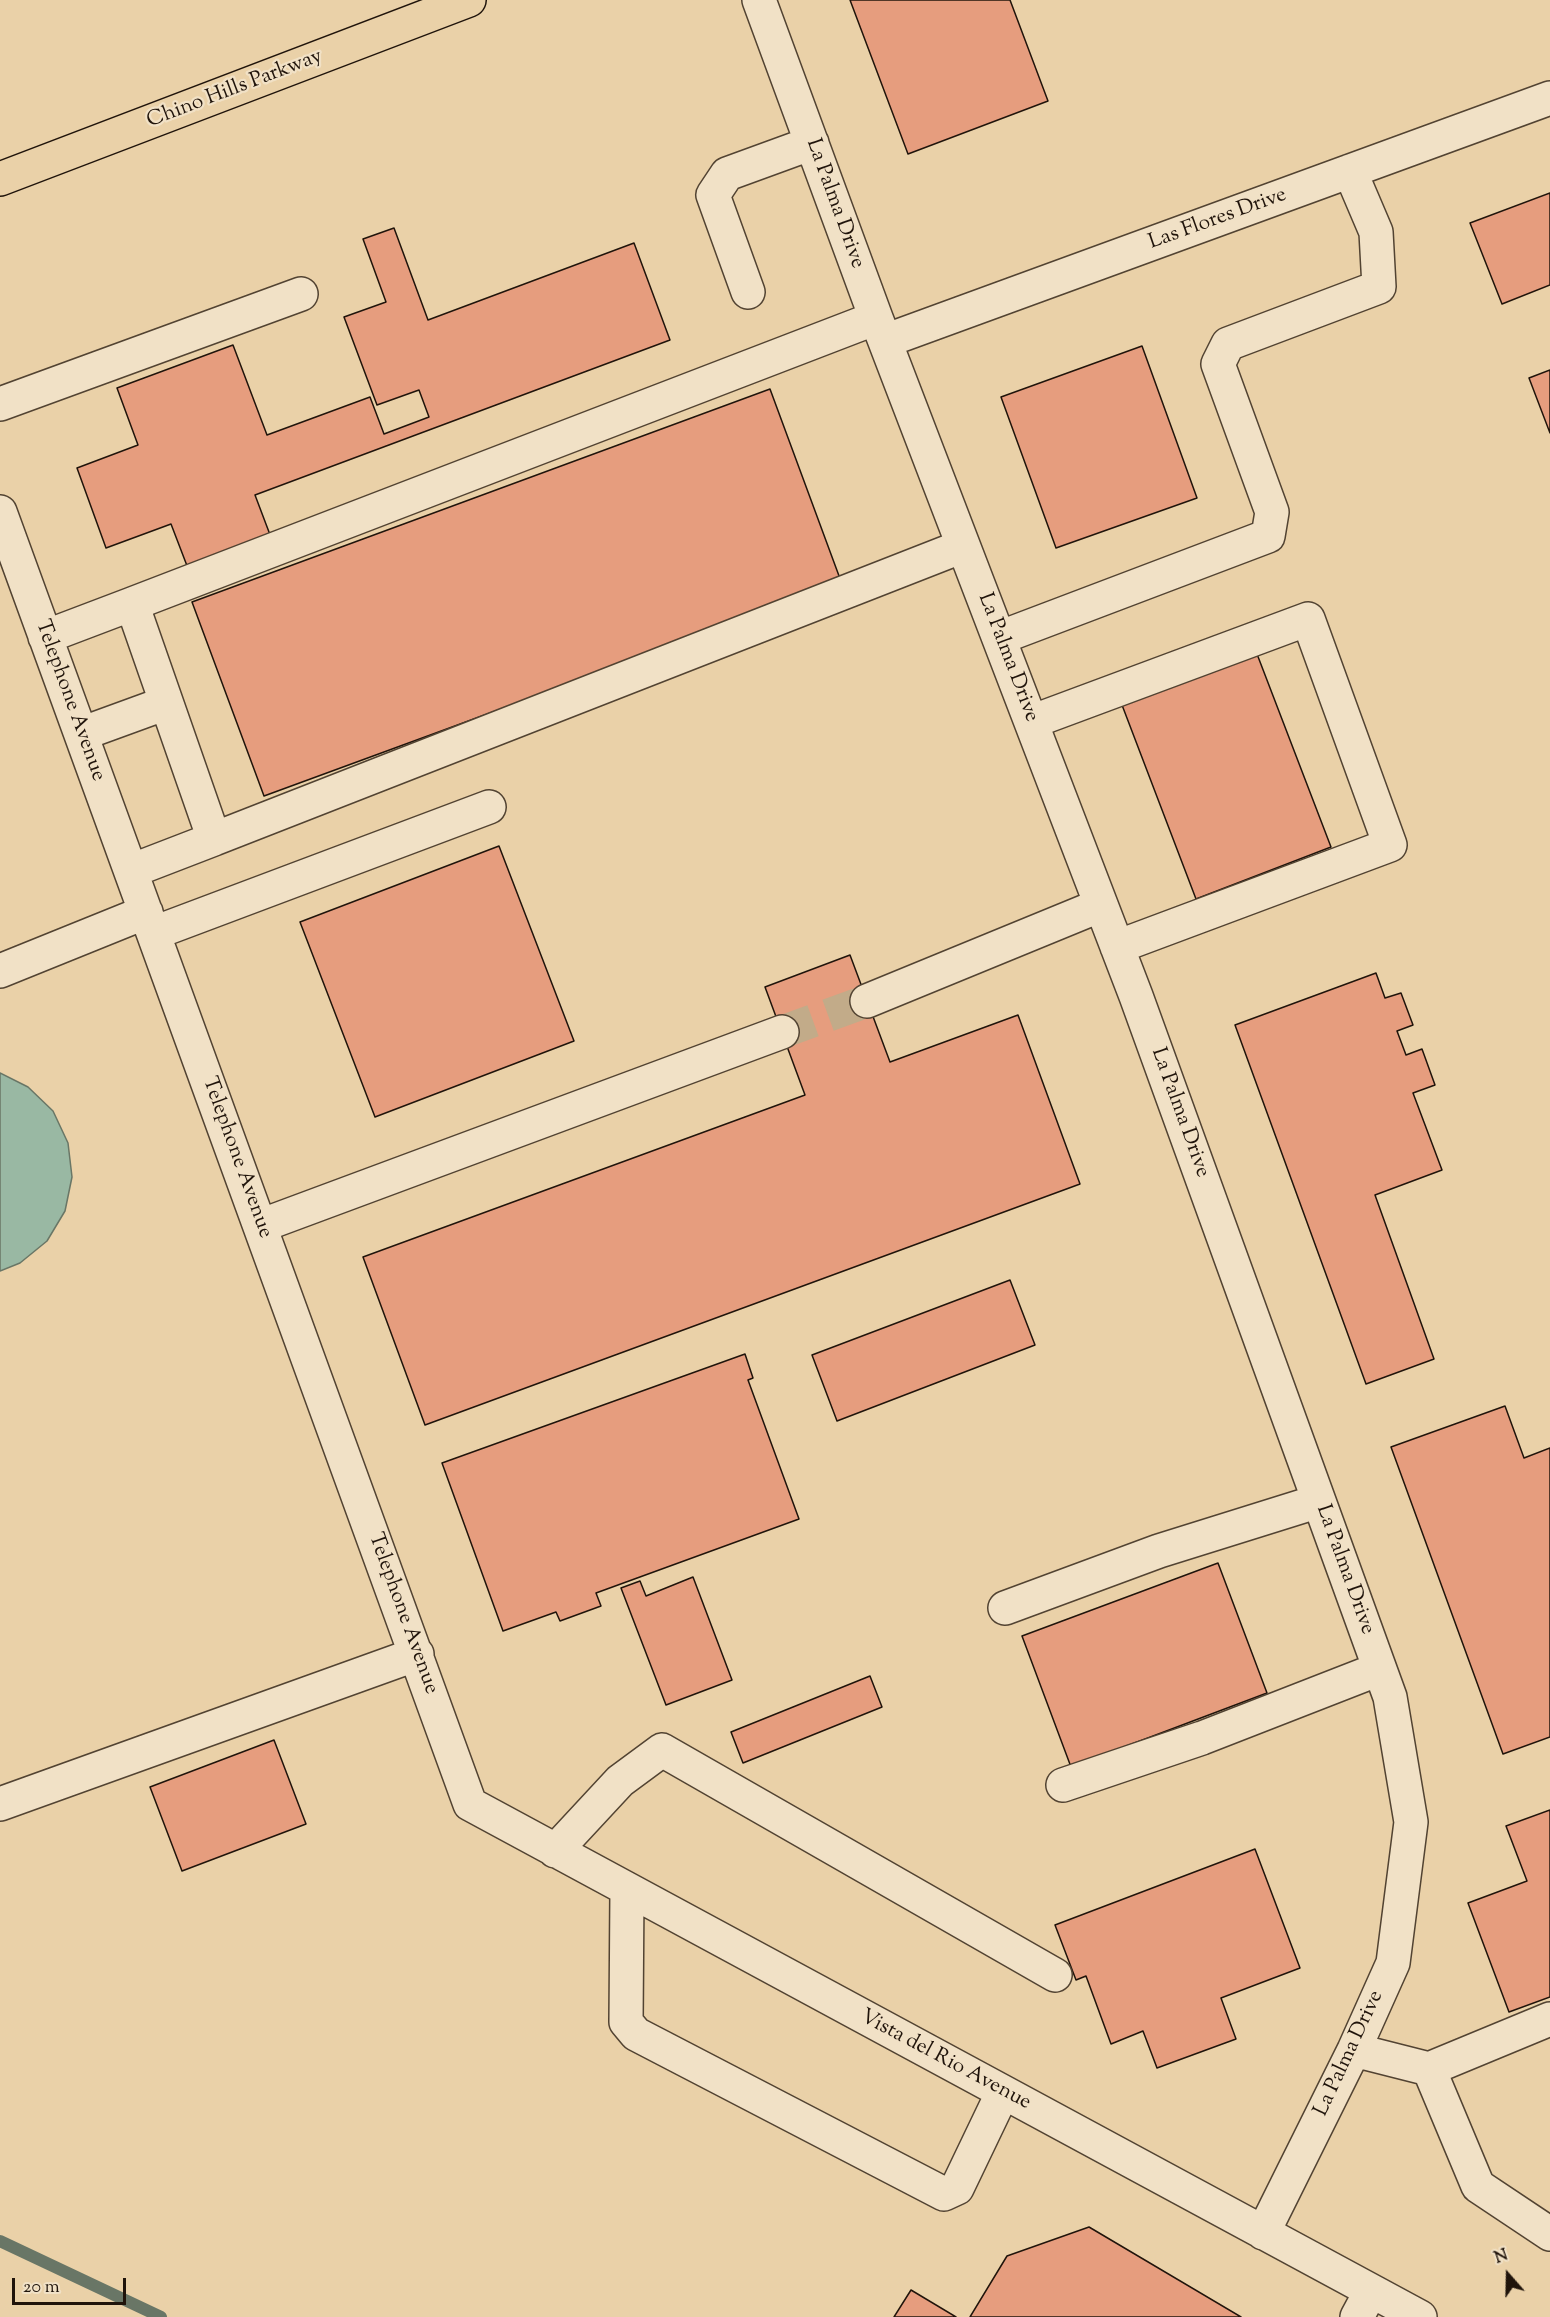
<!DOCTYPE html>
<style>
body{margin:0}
#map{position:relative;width:1550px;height:2317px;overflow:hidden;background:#ead1a8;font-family:"Sorts Mill Goudy",serif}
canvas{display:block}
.north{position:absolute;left:1478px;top:2245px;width:60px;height:60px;-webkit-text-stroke:4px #f1e1c6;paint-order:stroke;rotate:340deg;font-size:16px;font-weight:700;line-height:24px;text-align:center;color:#20140b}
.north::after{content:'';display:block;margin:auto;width:21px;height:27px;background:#20140b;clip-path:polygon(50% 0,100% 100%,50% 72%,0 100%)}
.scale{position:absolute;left:12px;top:2278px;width:114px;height:27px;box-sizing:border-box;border:3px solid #20140b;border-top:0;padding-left:8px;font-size:18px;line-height:21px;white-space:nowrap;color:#20140b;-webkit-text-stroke:4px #f1e1c6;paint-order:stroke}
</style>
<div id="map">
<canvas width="1550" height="2317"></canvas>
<div class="north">N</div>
<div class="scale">20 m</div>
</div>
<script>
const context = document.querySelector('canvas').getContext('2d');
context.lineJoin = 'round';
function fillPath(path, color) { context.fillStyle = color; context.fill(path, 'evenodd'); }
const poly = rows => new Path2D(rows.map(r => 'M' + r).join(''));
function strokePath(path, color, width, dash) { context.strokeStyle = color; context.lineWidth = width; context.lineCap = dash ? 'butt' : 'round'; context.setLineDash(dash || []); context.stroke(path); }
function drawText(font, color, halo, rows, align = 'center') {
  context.font = font + ' "Sorts Mill Goudy",serif'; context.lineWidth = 4.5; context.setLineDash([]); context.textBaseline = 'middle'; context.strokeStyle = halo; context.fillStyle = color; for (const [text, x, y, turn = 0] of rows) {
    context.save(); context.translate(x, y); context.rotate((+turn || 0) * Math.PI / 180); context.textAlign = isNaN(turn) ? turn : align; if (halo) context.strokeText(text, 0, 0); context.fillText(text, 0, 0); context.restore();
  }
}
const water = poly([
 [0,1073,28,1087,53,1111,68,1143,72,1177,65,1211,47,1241,20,1263,0,1271,0,1073]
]);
fillPath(water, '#99b8a3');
strokePath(water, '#697666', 1.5);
strokePath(poly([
 [0,2241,161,2317]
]), '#697666', 12);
const building = poly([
 [850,0,1010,0,1048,101,908,154,850,0],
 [1550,193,1550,285,1502,304,1470,223,1550,193],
 [394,228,428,320,634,243,670,340,255,495,272,540,189,571,171,524,106,548,77,468,138,445,117,388,233,345,267,435,370,397,384,434,429,417,419,390,377,405,344,317,386,302,363,239,394,228],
 [1142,346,1197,498,1056,548,1001,397,1142,346],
 [1550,370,1550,433,1529,378,1550,370],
 [770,389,842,584,264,796,192,602,770,389],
 [1257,654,1331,847,1196,899,1122,705,1257,654],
 [499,846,574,1041,375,1117,300,922,499,846],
 [850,955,890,1062,1018,1015,1080,1184,425,1425,363,1257,805,1095,765,987,850,955],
 [1376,973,1385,998,1401,993,1413,1025,1397,1031,1406,1055,1422,1049,1435,1085,1413,1093,1442,1170,1375,1195,1434,1359,1366,1384,1235,1025,1376,973],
 [1010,1280,1035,1345,837,1421,812,1355,1010,1280],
 [745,1354,753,1378,748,1380,799,1519,596,1593,601,1606,560,1621,556,1612,503,1631,442,1463,745,1354],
 [1505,1406,1524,1458,1550,1448,1550,1737,1503,1754,1391,1447,1505,1406],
 [1218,1563,1267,1693,1071,1767,1022,1636,1218,1563],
 [693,1577,732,1680,666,1705,621,1588,640,1581,646,1596,693,1577],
 [870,1676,882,1707,743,1763,731,1732,870,1676],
 [274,1740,306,1824,182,1871,150,1787,274,1740],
 [1550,1810,1550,1997,1509,2012,1468,1903,1527,1881,1506,1826,1550,1810],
 [1255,1849,1300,1968,1221,1998,1236,2039,1157,2068,1143,2031,1111,2044,1086,1976,1076,1980,1055,1925,1255,1849],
 [1089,2227,1241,2317,970,2317,1007,2256,1089,2227],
 [911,2290,956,2317,894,2317,911,2290]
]);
fillPath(building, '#e69d7e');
strokePath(building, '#20140b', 1.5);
strokePath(poly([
 [782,1032,867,1001]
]), '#c2ab89', 33, [33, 16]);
const minor = poly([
 [759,0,876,318,1136,996,1390,1697,1411,1822,1393,1963,1354,2050,1263,2233],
 [748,292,713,195,727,174,812,143],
 [885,341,1550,98],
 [0,404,301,294],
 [0,512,470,1804,1420,2317],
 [132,604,876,318],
 [45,637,132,604,214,839,131,871],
 [999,638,1268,536,1272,512,1218,364,1228,344,1379,287,1376,232,1350,171],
 [1031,722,1308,619,1390,845,1117,947],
 [81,734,166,703],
 [214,839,963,546],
 [154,933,489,807],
 [0,971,146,912],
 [867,1001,1101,905],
 [260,1226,782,1032],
 [1005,1608,1159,1551,1319,1501],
 [1063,1785,1202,1738,1379,1669],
 [0,1804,417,1654],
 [555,1851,620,1781,662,1750,1055,1975],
 [627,1890,626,2022,636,2034,944,2194,957,2188,1003,2092],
 [1354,2050,1429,2069,1550,2019],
 [1429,2069,1478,2186,1550,2234],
 [1357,2317,1371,2291]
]);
const major = poly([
 [0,179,469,0]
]);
strokePath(minor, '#524332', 36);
strokePath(major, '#20140b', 36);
strokePath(minor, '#f1e1c6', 33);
strokePath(major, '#ead1a8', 33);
drawText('21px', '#20140b', '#f1e1c6', [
 ["Chino Hills Parkway",235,90,-21],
 ["La Palma Drive",834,204,70],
 ["Las Flores Drive",1218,220,-20],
 ["La Palma Drive",1007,658,69],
 ["Telephone Avenue",69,701,70],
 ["La Palma Drive",1179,1113,70],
 ["Telephone Avenue",236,1158,70],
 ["La Palma Drive",1344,1570,70],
 ["Telephone Avenue",402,1614,70],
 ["La Palma Drive",1350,2054,-65],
 ["Vista del Rio Avenue",945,2061,28]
]);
</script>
